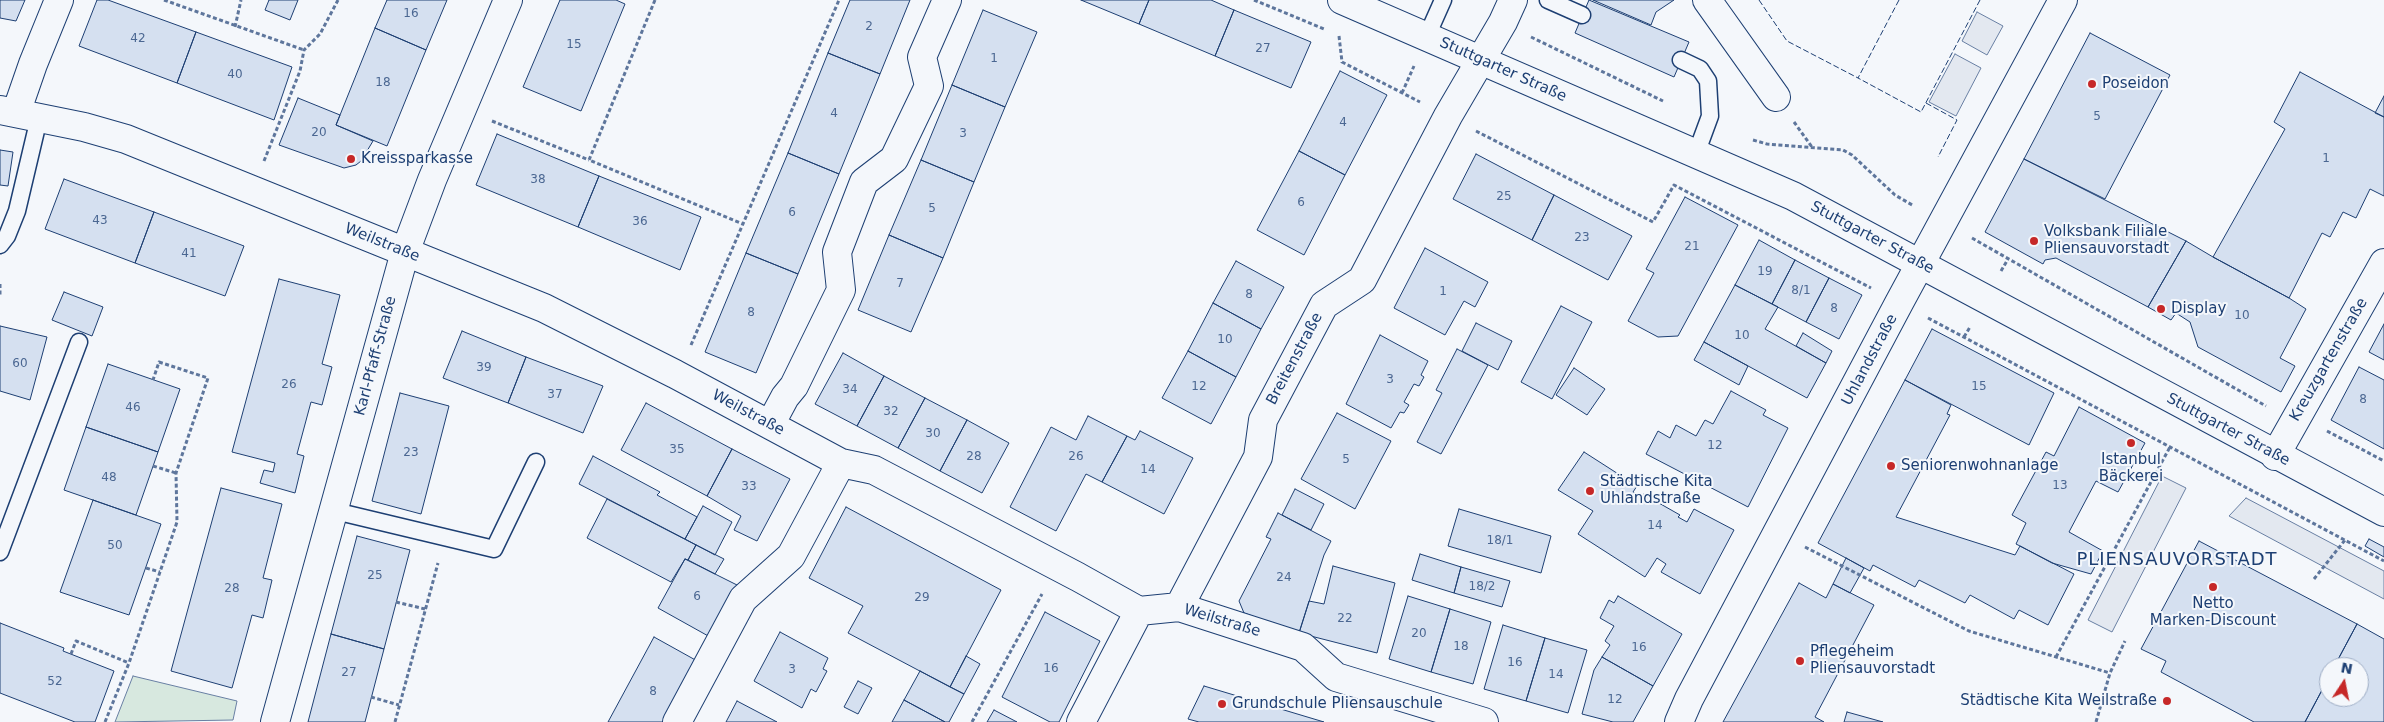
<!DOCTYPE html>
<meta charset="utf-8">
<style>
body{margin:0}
#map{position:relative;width:2384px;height:722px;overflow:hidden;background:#f4f7fb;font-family:"DejaVu Sans",sans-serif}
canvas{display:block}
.north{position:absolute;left:2319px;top:657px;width:50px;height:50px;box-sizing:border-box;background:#f4f7fb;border:1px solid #9eadc5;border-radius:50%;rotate:11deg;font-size:14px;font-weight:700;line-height:20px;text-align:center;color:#1d3f73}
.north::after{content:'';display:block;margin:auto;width:18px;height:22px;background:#c62828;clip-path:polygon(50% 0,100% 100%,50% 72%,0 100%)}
</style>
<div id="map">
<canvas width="2384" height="722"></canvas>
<div class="north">N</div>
</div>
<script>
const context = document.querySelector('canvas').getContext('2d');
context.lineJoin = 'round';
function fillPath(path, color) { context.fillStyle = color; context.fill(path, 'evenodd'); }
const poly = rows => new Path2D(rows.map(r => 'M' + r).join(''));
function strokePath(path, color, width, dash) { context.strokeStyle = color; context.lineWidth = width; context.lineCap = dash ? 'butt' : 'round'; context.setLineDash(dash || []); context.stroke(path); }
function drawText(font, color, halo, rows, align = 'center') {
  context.font = font + ' "DejaVu Sans",sans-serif'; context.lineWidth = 4; context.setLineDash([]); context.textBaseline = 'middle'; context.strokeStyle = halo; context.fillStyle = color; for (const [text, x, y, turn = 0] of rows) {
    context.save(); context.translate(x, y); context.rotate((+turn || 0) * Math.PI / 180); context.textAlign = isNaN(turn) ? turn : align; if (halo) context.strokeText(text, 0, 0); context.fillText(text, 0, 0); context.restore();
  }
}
const green = poly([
 [133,676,237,701,233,720,115,722,133,676]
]);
fillPath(green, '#d7e8df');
strokePath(green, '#687fa3', 1);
const parking = poly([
 [1977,12,2003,26,1987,55,1962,41,1977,12],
 [1955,54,1981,68,1956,116,1929,102,1955,54],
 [2162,476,2186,488,2112,632,2088,620,2162,476],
 [2246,498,2384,571,2384,599,2229,516,2246,498]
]);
fillPath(parking, '#e3e8f0');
strokePath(parking, '#687fa3', 1);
const building = poly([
 [0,0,25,0,16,21,0,18,0,0],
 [97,0,108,0,196,32,177,83,79,46,97,0],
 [269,0,298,0,290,20,265,10,269,0],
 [387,0,447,0,426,50,375,28,387,0],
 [560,0,616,0,625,4,581,111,523,87,560,0],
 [850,0,910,0,880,74,828,53,850,0],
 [1081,0,1149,0,1139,24,1081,0],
 [1149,0,1211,0,1234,10,1215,56,1139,24,1149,0],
 [1589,0,1689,42,1674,77,1575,33,1589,0],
 [1593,0,1674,0,1656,12,1651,25,1593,0],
 [983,10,1037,32,1005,107,952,85,983,10],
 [1234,10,1311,42,1291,88,1215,56,1234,10],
 [375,28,426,50,387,146,336,125,375,28],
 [196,32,292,67,274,120,177,83,196,32],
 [2090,33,2170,75,2105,199,2024,159,2090,33],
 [828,53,880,74,839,174,788,153,828,53],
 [1340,71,1387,95,1345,175,1299,151,1340,71],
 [2300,72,2384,117,2384,196,2370,189,2356,218,2343,212,2330,237,2322,233,2289,298,2213,257,2285,129,2274,122,2300,72],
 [952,85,1005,107,974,182,921,160,952,85],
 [2384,96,2384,117,2375,113,2384,96],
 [298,98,340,115,336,125,373,141,361,161,356,165,344,168,279,145,298,98],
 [497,134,599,176,578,227,476,185,497,134],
 [0,150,13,152,8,186,0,185,0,150],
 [1299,151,1345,175,1304,255,1257,230,1299,151],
 [788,153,839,174,798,274,746,253,788,153],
 [1476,154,1554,195,1532,240,1453,199,1476,154],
 [2024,159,2186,241,2148,307,2056,258,2045,260,2043,264,1985,232,2024,159],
 [921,160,974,182,943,258,889,235,921,160],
 [599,176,701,217,680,270,578,227,599,176],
 [64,179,154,212,135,263,45,229,64,179],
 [1554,195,1632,236,1608,280,1532,240,1554,195],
 [1685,197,1738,225,1678,336,1658,337,1628,321,1654,273,1646,269,1685,197],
 [154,212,244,246,225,296,135,263,154,212],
 [889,235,943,258,911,332,858,310,889,235],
 [1759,240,1795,260,1772,304,1735,285,1759,240],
 [2186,241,2213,257,2289,298,2306,309,2280,358,2295,366,2281,392,2198,347,2190,322,2176,313,2171,320,2148,307,2186,241],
 [1425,248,1488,282,1475,307,1464,301,1445,335,1394,308,1425,248],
 [746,253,798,274,756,373,705,352,746,253],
 [1795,260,1829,278,1806,322,1772,304,1795,260],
 [1236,261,1284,287,1261,329,1213,303,1236,261],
 [1829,278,1862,295,1839,339,1806,322,1829,278],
 [279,279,340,295,322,364,332,367,322,405,311,402,297,454,304,456,295,493,260,483,264,470,273,472,275,463,232,452,279,279],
 [1735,285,1778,307,1765,329,1826,363,1807,398,1704,342,1735,285],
 [64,292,103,307,92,336,52,320,64,292],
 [1213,303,1261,329,1236,377,1188,351,1213,303],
 [1561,306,1592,322,1552,399,1521,382,1561,306],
 [1476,323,1512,341,1498,370,1462,351,1476,323],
 [2384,324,2384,360,2369,352,2384,324],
 [0,326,47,337,30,400,0,391,0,326],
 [1932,329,2054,393,2029,445,1905,380,1932,329],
 [462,331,526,357,508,403,443,378,462,331],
 [1803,333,1832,351,1826,363,1796,346,1803,333],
 [1380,335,1428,361,1421,375,1424,377,1419,386,1414,384,1404,402,1409,405,1404,413,1400,412,1391,428,1346,404,1380,335],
 [1704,342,1748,366,1739,385,1694,360,1704,342],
 [1457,349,1488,365,1441,454,1417,442,1442,393,1436,390,1457,349],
 [1188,351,1236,377,1211,424,1162,398,1188,351],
 [843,353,884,376,857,426,815,404,843,353],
 [526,357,603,386,583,433,508,403,526,357],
 [108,364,180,389,158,452,86,427,108,364],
 [2359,367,2384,380,2384,449,2331,420,2359,367],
 [1574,368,1605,389,1587,415,1556,395,1574,368],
 [884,376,925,398,898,448,857,426,884,376],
 [1905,380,1951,405,1947,414,1950,415,1896,517,2015,555,2020,546,2074,574,2048,625,2019,610,2014,619,1970,595,1965,603,1919,580,1915,587,1873,565,1870,571,1818,543,1905,380],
 [1731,391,1766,410,1763,415,1788,428,1748,507,1646,454,1658,431,1670,438,1676,425,1696,436,1705,420,1713,424,1731,391],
 [400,393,449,406,421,514,372,501,400,393],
 [925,398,967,420,940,471,898,448,925,398],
 [646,403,732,449,707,496,621,450,646,403],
 [2079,407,2145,443,2118,492,2096,481,2069,532,2103,551,2091,574,2052,563,2020,546,2016,544,2026,523,2012,515,2046,452,2054,456,2079,407],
 [1337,413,1391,441,1355,509,1301,479,1337,413],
 [1088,416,1127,436,1102,482,1086,474,1056,531,1010,507,1051,427,1076,440,1088,416],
 [967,420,1009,443,982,493,940,471,967,420],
 [86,427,158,452,136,515,64,490,86,427],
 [1140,431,1193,458,1164,514,1102,482,1127,436,1135,440,1140,431],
 [732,449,790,479,757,541,734,530,741,516,707,496,732,449],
 [1584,452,1637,486,1633,492,1642,497,1643,494,1680,515,1678,517,1687,522,1694,509,1734,530,1700,594,1661,572,1666,564,1657,558,1645,577,1578,534,1593,511,1558,490,1584,452],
 [593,456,660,492,657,495,697,517,685,539,579,484,593,456],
 [221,488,282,504,263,578,272,580,263,618,252,615,232,688,171,671,221,488],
 [1295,489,1324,504,1311,530,1282,515,1295,489],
 [607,499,696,545,688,560,685,559,671,582,587,538,607,499],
 [93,500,161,524,129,615,60,592,93,500],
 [703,506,732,522,715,555,685,539,703,506],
 [846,507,1001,590,950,687,848,633,863,606,809,578,846,507],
 [1459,509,1551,536,1541,573,1448,546,1459,509],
 [1278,513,1331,541,1324,555,1299,633,1244,613,1239,601,1271,539,1266,537,1278,513],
 [357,536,410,550,384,649,331,634,357,536],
 [2369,539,2384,547,2384,557,2365,546,2369,539],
 [2199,541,2357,624,2334,667,2329,667,2329,677,2305,722,2254,722,2161,672,2166,661,2141,649,2199,541],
 [696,545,724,559,715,574,688,560,696,545],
 [1420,554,1461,567,1454,593,1412,580,1420,554],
 [1846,558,1864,568,1850,593,1833,584,1846,558],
 [685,559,737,585,710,637,658,608,685,559],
 [1333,566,1395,583,1377,653,1299,633,1309,601,1324,604,1333,566],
 [1461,567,1510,581,1502,607,1454,593,1461,567],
 [1799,583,1826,598,1833,584,1874,605,1815,717,1824,722,1723,722,1799,583],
 [1408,596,1450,609,1431,672,1389,659,1408,596],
 [1618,596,1682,634,1653,686,1602,657,1610,645,1605,641,1614,626,1600,618,1609,600,1614,603,1618,596],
 [1450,609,1491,622,1473,684,1431,672,1450,609],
 [1045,612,1100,641,1059,722,1050,722,1002,697,1045,612],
 [0,623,64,648,63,651,114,671,95,722,75,722,0,693,0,623],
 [2357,624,2384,639,2384,722,2305,722,2329,677,2329,697,2359,697,2359,667,2334,667,2357,624],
 [1503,625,1545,638,1526,701,1484,689,1503,625],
 [780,632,828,658,823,669,827,671,816,692,811,689,802,708,754,681,780,632],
 [331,634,384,649,365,722,308,722,331,634],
 [654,637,699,662,666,722,608,722,654,637],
 [1545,638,1587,650,1568,713,1526,701,1545,638],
 [966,656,980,664,964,694,950,687,966,656],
 [1602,657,1653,686,1633,722,1613,722,1582,714,1594,670,1602,657],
 [920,671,964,694,949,722,945,722,904,700,920,671],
 [858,681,872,688,858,714,844,707,858,681],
 [1204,686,1324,722,1199,722,1188,719,1204,686],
 [904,700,945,722,892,722,904,700],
 [737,701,777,722,726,722,737,701],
 [994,710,1017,722,987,722,994,710],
 [1847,712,1883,722,1844,722,1847,712]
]);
fillPath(building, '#d5e0f0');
strokePath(building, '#1d3f73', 1);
const lane = poly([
 [1548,0,1582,15],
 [1427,36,1443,0],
 [1681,60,1700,69,1708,81,1710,116,1696,154],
 [0,245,7,236,17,211,39,118],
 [335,511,494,549,536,462],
 [0,552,79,342]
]);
const street = poly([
 [1707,0,1776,97],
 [0,110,84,127,126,139,544,308,675,374,841,463,874,470,1078,577,1139,611,1179,607,1303,647,1336,677,1484,722],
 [16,113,33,64,59,0],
 [770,425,785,397,794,386,841,290,837,252,864,182,894,159,929,86,922,57,947,0],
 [2275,456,2384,263],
 [1179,607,1258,457,1263,420,1324,305,1362,280,1448,116,1503,22,1513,0],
 [275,722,405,252,432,180,508,0],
 [677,722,743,599,791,556,841,463],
 [1081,722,1139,611],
 [1679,722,1689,699,1899,303,2063,0]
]);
const secondary = poly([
 [1342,0,1793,196,2384,512]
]);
strokePath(lane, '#1d3f73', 19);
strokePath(street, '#1d3f73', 30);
strokePath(secondary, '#1d3f73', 30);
strokePath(poly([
 [164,0,304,50],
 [655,0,589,160,743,224],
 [1254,0,1324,29],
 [235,27,241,0],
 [1339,36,1342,62,1420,102],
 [1531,37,1663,101],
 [1402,93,1414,66],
 [492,121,589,160],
 [1794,122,1812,147],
 [1476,131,1653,222,1674,185,1871,288],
 [1753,140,1767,144,1843,150,1852,155,1895,195,1914,206],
 [264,161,300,71,304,50,320,34,338,0],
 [1972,238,2266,406],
 [2001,271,2008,259],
 [0,284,0,297],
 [1928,318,2384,561],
 [1964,337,1970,327],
 [691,345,839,0],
 [2327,431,2384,461],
 [153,466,176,473],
 [1805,547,1969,631,2110,673],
 [146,568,160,572],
 [2314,579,2345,540],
 [396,602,425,609],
 [71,654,76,641,129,663],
 [2056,657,2170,447],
 [371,697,399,705],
 [105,722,129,663,177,522,176,473,208,378,159,362,153,380],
 [395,722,438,563],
 [972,722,1042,594],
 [2096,722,2110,673,2125,641]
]), '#5e769c', 3, [4, 2.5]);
strokePath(lane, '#f4f7fb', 16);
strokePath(street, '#f4f7fb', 28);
strokePath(secondary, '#f4f7fb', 28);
strokePath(poly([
 [1759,0,1787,41,1858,78],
 [1899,0,1858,78,1921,112,1980,0],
 [1926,103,1957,120,1938,157]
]), '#1d3f73', 1, [6, 2.5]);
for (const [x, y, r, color] of [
 [2092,84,5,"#c62828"],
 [351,159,5,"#c62828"],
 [2034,241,5,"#c62828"],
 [2161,309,5,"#c62828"],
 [2131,443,5,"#c62828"],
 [1891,466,5,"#c62828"],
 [1590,491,5,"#c62828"],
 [2213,587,5,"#c62828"],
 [1800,661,5,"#c62828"],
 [2167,701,5,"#c62828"],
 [1222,704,5,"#c62828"]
]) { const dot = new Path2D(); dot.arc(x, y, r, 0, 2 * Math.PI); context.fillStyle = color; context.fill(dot); strokePath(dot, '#f4f7fb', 2); }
drawText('12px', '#4b6792', null, [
 ["16",411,14],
 ["2",869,27],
 ["42",138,39],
 ["15",574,45],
 ["27",1263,49],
 ["1",994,59],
 ["40",235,75],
 ["18",383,83],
 ["4",834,114],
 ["5",2097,117],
 ["4",1343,123],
 ["20",319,133],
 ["3",963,134],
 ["1",2326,159],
 ["38",538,180],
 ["25",1504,197],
 ["6",1301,203],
 ["5",932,209],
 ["6",792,213],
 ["43",100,221],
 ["36",640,222],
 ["23",1582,238],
 ["21",1692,247],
 ["41",189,254],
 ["19",1765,272],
 ["7",900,284],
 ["8/1",1801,291],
 ["1",1443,292],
 ["8",1249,295],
 ["8",1834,309],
 ["8",751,313],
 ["10",2242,316],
 ["10",1742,336],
 ["10",1225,340],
 ["60",20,364],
 ["39",484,368],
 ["3",1390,380],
 ["26",289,385],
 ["12",1199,387],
 ["15",1979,387],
 ["34",850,390],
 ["37",555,395],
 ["8",2363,400],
 ["46",133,408],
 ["32",891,412],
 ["30",933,434],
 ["12",1715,446],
 ["35",677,450],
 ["23",411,453],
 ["28",974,457],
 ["26",1076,457],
 ["5",1346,460],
 ["14",1148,470],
 ["48",109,478],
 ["13",2060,486],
 ["33",749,487],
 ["14",1655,526],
 ["18/1",1500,541],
 ["50",115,546],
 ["25",375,576],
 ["24",1284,578],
 ["18/2",1482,587],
 ["28",232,589],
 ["6",697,597],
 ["29",922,598],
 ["22",1345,619],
 ["20",1419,634],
 ["18",1461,647],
 ["16",1639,648],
 ["16",1515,663],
 ["16",1051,669],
 ["3",792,670],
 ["27",349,673],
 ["14",1556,675],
 ["52",55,682],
 ["8",653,692],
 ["12",1615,700]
]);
drawText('15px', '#1d3f73', '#f4f7fb', [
 ["Stuttgarter Straße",1503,70,24],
 ["Stuttgarter Straße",1872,238,28],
 ["Weilstraße",382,243,22],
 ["Karl-Pfaff-Straße",376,356,-75],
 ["Breitenstraße",1295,359,-62],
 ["Uhlandstraße",1870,360,-62],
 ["Kreuzgartenstraße",2329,360,-60],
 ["Weilstraße",748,413,28],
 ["Stuttgarter Straße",2228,430,28],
 ["Weilstraße",1222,621,17]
]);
drawText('15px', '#1d3f73', '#f4f7fb', [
 ["Poseidon",2102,84],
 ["Kreissparkasse",361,159],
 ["Volksbank Filiale",2044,232],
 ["Pliensauvorstadt",2044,249],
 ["Display",2171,309],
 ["Istanbul",2131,460,"center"],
 ["Bäckerei",2131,477,"center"],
 ["Seniorenwohnanlage",1901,466],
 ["Städtische Kita",1600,482],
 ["Uhlandstraße",1600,499],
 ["Netto",2213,604,"center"],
 ["Marken-Discount",2213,621,"center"],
 ["Pflegeheim",1810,652],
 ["Pliensauvorstadt",1810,669],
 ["Städtische Kita Weilstraße",2157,701,"right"],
 ["Grundschule Pliensauschule",1232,704]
], 'left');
context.letterSpacing = '1px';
drawText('18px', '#1d3f73', '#f4f7fb', [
 ["PLIENSAUVORSTADT",2177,560]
]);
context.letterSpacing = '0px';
</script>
